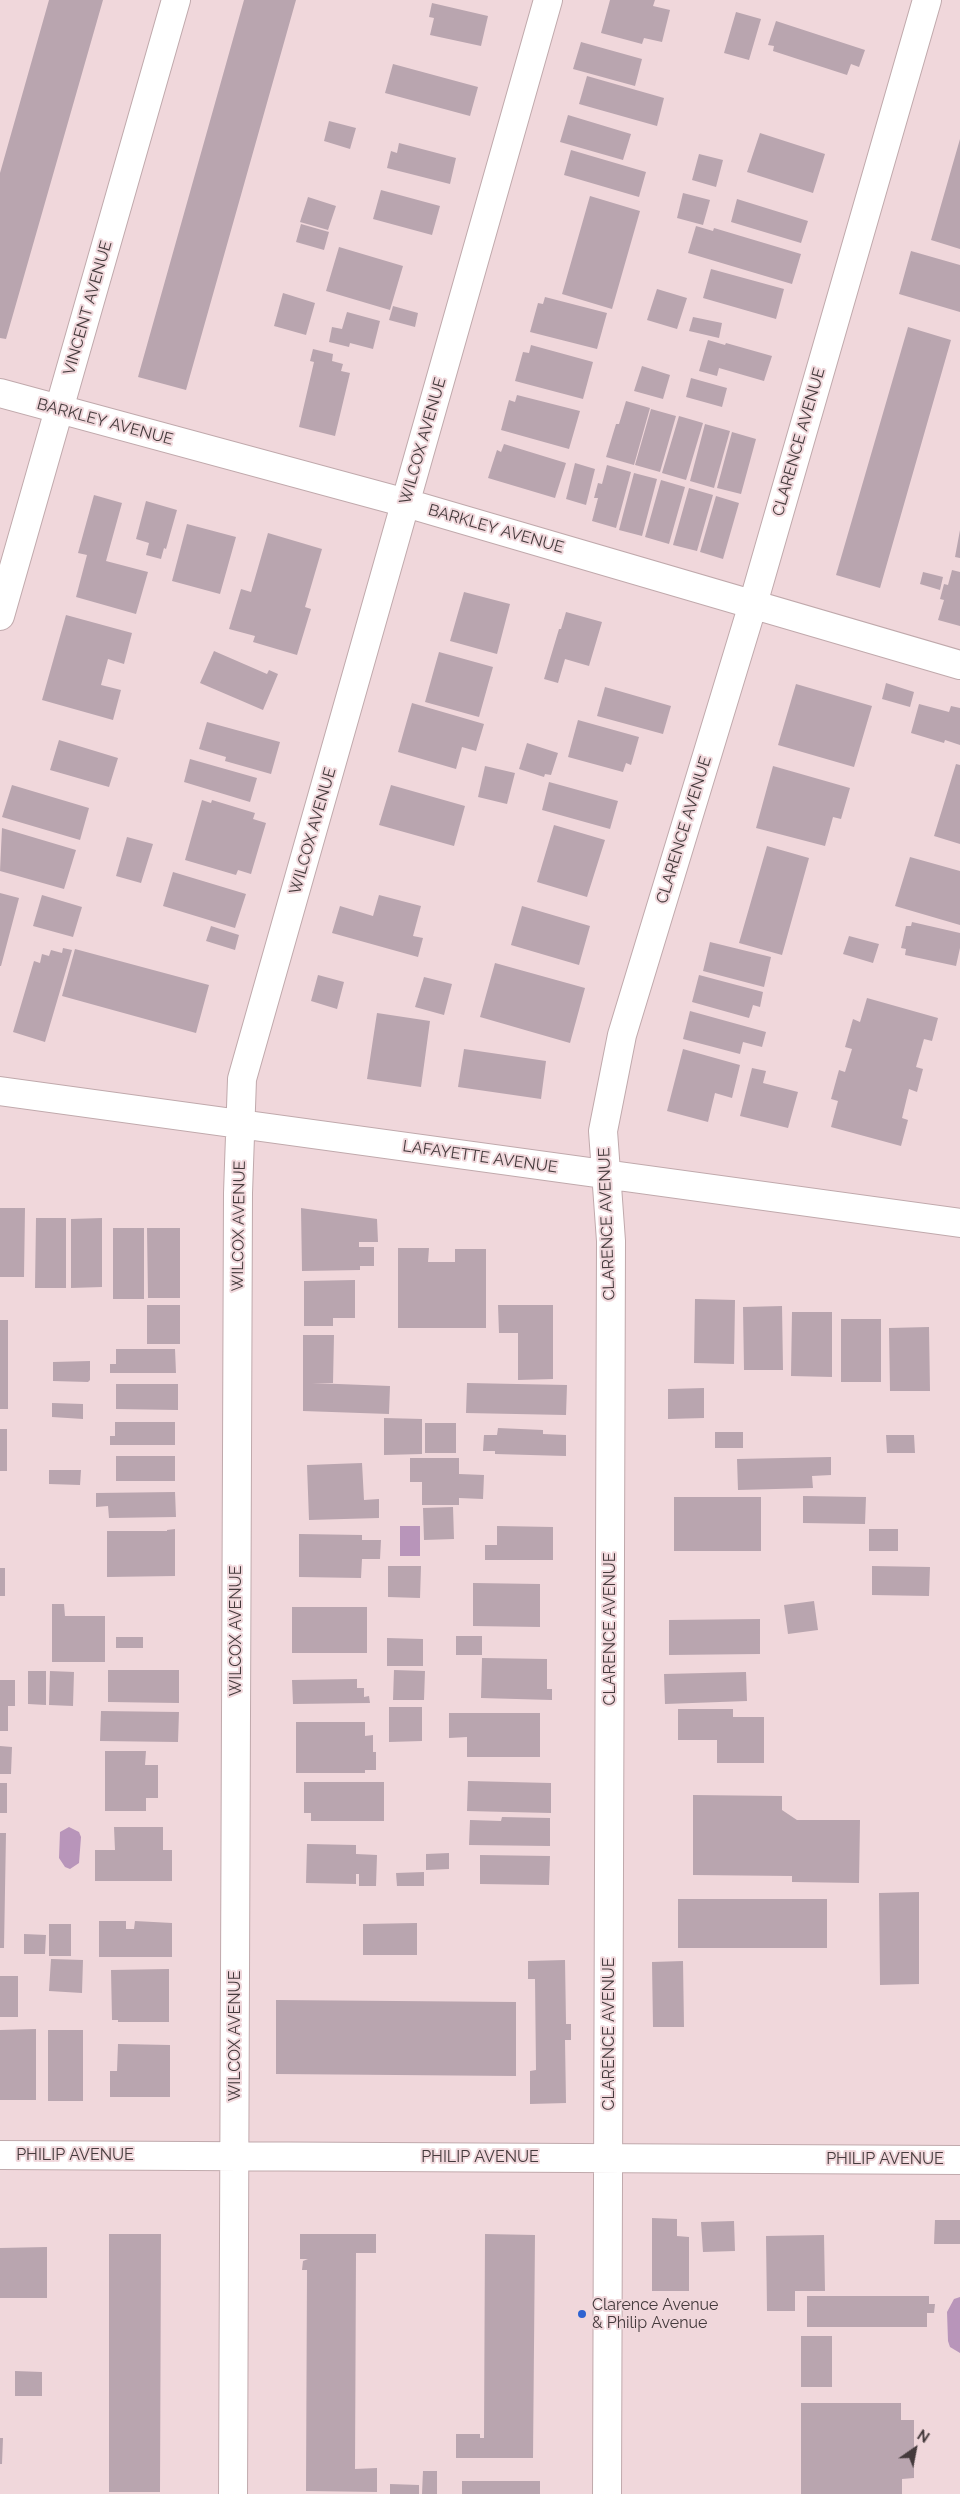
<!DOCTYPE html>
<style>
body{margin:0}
#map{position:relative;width:960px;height:2494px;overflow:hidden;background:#f0d7db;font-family:Raleway,sans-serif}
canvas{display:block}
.north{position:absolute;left:890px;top:2424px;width:50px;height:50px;-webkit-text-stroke:4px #f0d7db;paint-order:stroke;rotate:33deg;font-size:14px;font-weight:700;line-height:20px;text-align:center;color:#443a3c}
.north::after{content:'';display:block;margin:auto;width:18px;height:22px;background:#443a3c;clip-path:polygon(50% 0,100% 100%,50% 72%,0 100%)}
</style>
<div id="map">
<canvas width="960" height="2494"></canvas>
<div class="north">N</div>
</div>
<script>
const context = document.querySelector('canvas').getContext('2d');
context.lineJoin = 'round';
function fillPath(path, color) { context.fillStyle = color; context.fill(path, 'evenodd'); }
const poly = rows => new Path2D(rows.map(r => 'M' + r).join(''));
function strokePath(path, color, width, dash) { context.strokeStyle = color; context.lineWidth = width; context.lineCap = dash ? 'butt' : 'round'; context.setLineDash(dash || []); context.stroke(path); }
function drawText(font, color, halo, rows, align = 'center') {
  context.font = font + ' Raleway,sans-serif'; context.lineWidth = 4; context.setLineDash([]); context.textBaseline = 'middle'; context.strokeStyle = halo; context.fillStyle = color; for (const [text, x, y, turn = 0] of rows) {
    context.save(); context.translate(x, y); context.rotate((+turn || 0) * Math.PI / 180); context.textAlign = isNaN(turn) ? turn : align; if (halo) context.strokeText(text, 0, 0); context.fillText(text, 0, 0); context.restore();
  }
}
fillPath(poly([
 [400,1526,420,1526,420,1556,400,1556],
 [69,1827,79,1832,81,1837,79,1863,70,1869,65,1867,59,1858,60,1832],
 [960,2297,960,2353,950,2347,948,2341,947,2312,954,2299]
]), '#b895ba');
fillPath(poly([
 [49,0,103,0,6,339,0,338,0,173],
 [244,0,296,0,186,390,138,377],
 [610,0,655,0,653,6,670,10,662,42,644,38,642,44,601,33],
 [432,3,488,16,481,46,430,35,434,18,429,17],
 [736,12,761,19,749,60,724,53],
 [776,21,865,50,859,67,851,64,847,75,773,51,774,46,768,45],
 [581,42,642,59,635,86,573,69],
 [393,64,478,87,470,116,385,93],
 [587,76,664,98,657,126,579,104],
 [568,115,631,134,623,160,560,142],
 [329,121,356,128,350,149,324,141],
 [760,133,825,154,813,193,747,172],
 [960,139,960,249,931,240],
 [399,143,456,158,450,184,387,168,391,151,397,153],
 [571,150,646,172,639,197,564,175],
 [699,154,723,160,716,187,692,180],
 [381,190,440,206,432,235,373,219],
 [683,193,710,200,703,225,677,218],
 [590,196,640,211,612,309,562,294],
 [308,197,336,206,328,230,300,222],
 [737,199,808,221,801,243,731,222],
 [301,224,329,232,324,250,296,242],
 [696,226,713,231,714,228,801,254,792,284,688,253],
 [339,247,403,266,390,310,326,291],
 [911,251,960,265,960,312,899,294],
 [711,269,784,289,776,319,703,298],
 [657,289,687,298,677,329,647,320],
 [283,293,315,303,306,335,274,326],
 [545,297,607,313,597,349,530,332,538,303,543,304],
 [393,306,418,313,415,327,389,320],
 [347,312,380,321,373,349,350,343,349,347,329,342,332,327,342,329],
 [693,317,722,323,719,338,689,331],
 [908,327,951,340,880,588,836,575],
 [708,340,725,345,726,343,772,356,764,381,719,368,717,376,699,371],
 [531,345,593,362,583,399,515,381,523,352,529,353],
 [313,349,333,354,332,361,343,364,341,371,350,373,335,436,299,427,314,362,310,361],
 [642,366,670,375,663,399,634,391],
 [691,378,727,388,722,407,686,397],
 [517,395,580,411,569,449,501,430,509,400,515,402],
 [626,401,650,408,634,465,606,457,616,424,619,424],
 [651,409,676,416,660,472,635,465],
 [679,416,703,423,686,480,662,473],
 [705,424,730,431,714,488,690,481],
 [732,432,756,439,741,494,717,488],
 [504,444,566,463,555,498,488,478,497,450,501,452],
 [575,463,595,469,586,505,566,499],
 [607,465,631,472,616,528,592,521,598,498,594,498,598,483,602,484],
 [634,473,657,479,642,536,619,530],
 [661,480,685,487,669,544,645,537],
 [689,488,713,495,697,551,673,545],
 [94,495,122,503,106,561,148,572,136,614,76,597,87,555,78,553],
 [716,496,739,503,723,559,700,552],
 [146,501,177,510,166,549,164,548,161,559,146,555,149,543,136,539],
 [187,524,236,537,220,594,172,581],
 [960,530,960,558,955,557],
 [268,533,322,549,305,607,311,609,297,655,253,642,255,636,229,629,241,589,251,592],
 [952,570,960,572,960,626,938,620,944,600,940,599,944,584,948,585],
 [923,572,943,577,940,590,920,584],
 [464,592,510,604,497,654,450,641],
 [566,612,602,622,589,666,565,659,558,683,544,679,559,629,561,629],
 [66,615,132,633,124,664,108,659,101,685,121,690,113,720,42,700],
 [214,651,267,674,269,670,278,674,263,710,200,683],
 [439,652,493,667,479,717,425,702],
 [886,683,914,692,910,707,882,699],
 [796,684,872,706,854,767,778,745],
 [605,687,671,706,663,734,597,716],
 [412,703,484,724,476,751,462,747,456,769,398,752],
 [919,704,949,712,951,706,960,708,960,745,945,740,944,743,911,733],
 [578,720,639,737,631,765,626,763,623,772,568,757],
 [207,722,280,742,271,774,225,761,226,757,199,749],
 [59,740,118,758,109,787,50,770],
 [527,743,558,753,551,775,545,774,544,777,519,769],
 [190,759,257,778,250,802,184,782],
 [956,764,960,765,960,844,934,836],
 [485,766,515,773,507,804,478,797],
 [773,766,850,788,841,819,833,817,825,846,756,828],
 [549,782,618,801,610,829,542,810],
 [12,785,89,808,80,840,2,817],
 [391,785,465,806,454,846,379,825],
 [202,800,211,803,212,800,255,813,253,819,266,823,251,874,238,870,236,875,185,860],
 [554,825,605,840,587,897,537,882],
 [2,828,76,850,64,889,0,871],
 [127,837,153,844,141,883,116,876],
 [767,846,809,858,782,955,739,943],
 [910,857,960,871,960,925,895,906],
 [173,872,246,894,235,928,163,906],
 [0,893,19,898,1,966,0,966],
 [42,895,82,907,73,937,33,926],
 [379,895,421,906,413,936,423,938,418,957,332,933,340,906,373,916],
 [522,906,590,926,579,965,511,945],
 [912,922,960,933,960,948,956,966,905,955,906,949,901,948,906,926,911,926],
 [211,926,239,935,235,950,206,941],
 [849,936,879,944,873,963,843,954],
 [710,942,771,957,764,987,703,971],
 [63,948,72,950,45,1042,13,1032,34,961,40,963,42,954,49,956,51,950,62,953],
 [75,949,209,985,196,1033,62,996],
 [495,963,585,988,570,1043,480,1017],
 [318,975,344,982,337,1009,311,1001],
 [699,975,763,992,760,1007,753,1005,749,1018,692,1002],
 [424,977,452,984,444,1015,415,1007],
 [867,998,938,1018,932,1041,924,1039,916,1067,923,1069,917,1092,909,1089,902,1118,908,1120,901,1146,831,1127,838,1101,831,1099,839,1070,845,1072,852,1049,845,1047,853,1019,860,1022],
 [690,1011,766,1032,762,1047,743,1042,740,1054,683,1039],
 [377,1013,430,1021,421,1087,367,1079],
 [464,1049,546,1061,541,1099,458,1087],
 [683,1049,740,1065,732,1098,715,1093,708,1122,667,1111],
 [752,1068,766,1071,763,1083,798,1092,788,1128,740,1116],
 [0,1208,25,1208,24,1277,0,1277],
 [301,1208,377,1219,378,1242,359,1242,359,1247,374,1247,374,1266,360,1266,360,1270,302,1271],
 [36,1218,66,1218,66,1288,35,1288],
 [102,1218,102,1287,71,1288,71,1219],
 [113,1228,144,1228,144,1299,113,1299],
 [147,1228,180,1228,180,1298,148,1298],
 [398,1248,429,1248,428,1262,455,1262,455,1249,486,1249,486,1328,398,1328],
 [355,1280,355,1318,333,1318,333,1326,304,1326,304,1281],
 [695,1299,735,1300,734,1364,694,1363],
 [147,1305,180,1305,180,1344,147,1344],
 [498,1305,553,1305,553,1379,518,1380,518,1333,499,1333],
 [782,1306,783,1370,744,1370,743,1307],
 [792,1312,832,1312,832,1377,791,1376],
 [841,1319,881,1319,881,1382,841,1382],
 [0,1320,8,1320,8,1409,0,1409],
 [929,1327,930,1391,890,1391,889,1328],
 [303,1335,334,1335,333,1383,312,1383,390,1386,389,1414,303,1411],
 [116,1349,175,1349,176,1373,110,1373,110,1364,116,1364],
 [90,1361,90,1380,88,1382,53,1381,53,1362],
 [467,1383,567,1385,566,1415,466,1413],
 [116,1384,178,1384,178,1410,116,1409],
 [704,1388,704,1418,668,1419,668,1389],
 [52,1403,83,1404,83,1419,52,1417],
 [384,1418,422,1419,422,1454,384,1455],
 [115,1422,175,1422,175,1445,110,1445,110,1436,115,1436],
 [425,1423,456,1423,456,1453,425,1453],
 [498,1428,543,1430,543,1434,566,1435,566,1456,495,1454,495,1451,483,1451,484,1435,497,1435],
 [0,1429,7,1429,7,1471,0,1471],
 [715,1432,743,1432,743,1448,715,1448],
 [886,1435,914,1435,915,1453,887,1453],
 [116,1456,175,1456,175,1481,116,1481],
 [831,1457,831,1475,812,1476,813,1488,738,1490,737,1459],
 [410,1458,459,1458,459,1474,484,1475,483,1499,459,1498,459,1505,422,1505,422,1482,410,1482],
 [362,1463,364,1500,379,1499,379,1518,309,1520,307,1465],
 [49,1470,81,1470,80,1485,49,1484],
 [175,1492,176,1517,109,1518,108,1506,96,1507,96,1493],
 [803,1496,866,1497,865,1524,803,1523],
 [674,1497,761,1497,761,1551,674,1551],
 [453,1507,454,1539,424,1540,423,1508],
 [497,1526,553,1527,553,1560,485,1560,485,1545,497,1545],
 [175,1529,175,1576,107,1577,107,1531,167,1531,167,1530],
 [869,1529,898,1529,898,1551,869,1551],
 [299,1534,362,1535,362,1540,381,1540,380,1559,362,1559,361,1578,299,1577],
 [388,1566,421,1566,420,1598,388,1597],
 [872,1566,930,1567,929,1596,872,1595],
 [0,1568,5,1568,5,1596,0,1596],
 [473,1583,540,1584,540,1627,473,1626],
 [814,1601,818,1630,788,1634,784,1605],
 [52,1604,64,1604,65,1616,105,1616,105,1662,52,1662],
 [292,1607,367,1607,367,1653,292,1653],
 [760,1619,760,1654,669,1655,669,1620],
 [456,1636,482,1636,482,1655,456,1655],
 [116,1637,143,1637,143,1648,116,1648],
 [387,1638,423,1639,423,1666,387,1666],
 [482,1658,547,1659,547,1689,552,1689,552,1700,481,1698],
 [108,1670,179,1670,179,1703,108,1702],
 [394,1670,425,1671,424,1700,393,1700],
 [28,1671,46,1671,46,1705,28,1704],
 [50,1671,74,1672,73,1706,49,1705],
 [746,1672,747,1701,665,1704,664,1674],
 [357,1679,357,1688,364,1688,364,1697,369,1696,370,1703,293,1704,292,1680],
 [0,1680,15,1680,15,1706,8,1706,8,1731,0,1731],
 [389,1707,422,1707,422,1741,389,1742],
 [678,1709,733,1709,733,1717,764,1717,764,1763,717,1763,717,1740,678,1740],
 [101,1711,179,1712,178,1742,100,1741],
 [449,1713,540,1713,540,1757,467,1757,467,1737,449,1738],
 [296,1722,365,1722,365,1736,373,1735,373,1752,376,1752,376,1770,365,1770,365,1773,296,1773],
 [0,1746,12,1747,11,1774,0,1774],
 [105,1751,146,1751,145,1765,158,1765,158,1798,146,1798,146,1811,105,1811],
 [468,1781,551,1783,551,1813,467,1811],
 [304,1782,384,1782,384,1821,311,1821,311,1813,304,1813],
 [0,1783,7,1783,7,1813,0,1813],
 [693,1795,782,1796,782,1810,797,1820,860,1820,859,1883,792,1882,792,1876,693,1875],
 [502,1817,550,1818,550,1846,469,1845,470,1820,501,1821],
 [114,1827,163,1827,163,1850,172,1850,172,1881,95,1881,95,1850,115,1850],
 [0,1833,6,1833,4,1948,0,1948],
 [307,1844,356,1845,356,1854,377,1855,376,1886,359,1886,359,1874,356,1874,356,1884,306,1883],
 [449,1853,449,1869,426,1870,426,1854],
 [480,1855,550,1856,549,1885,480,1884],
 [424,1872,424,1886,397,1886,396,1873],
 [919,1892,919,1984,880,1985,879,1893],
 [678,1899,827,1899,827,1948,678,1948],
 [99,1921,126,1921,126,1929,134,1929,135,1921,172,1923,172,1957,99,1957],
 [417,1923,417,1955,363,1955,363,1924],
 [49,1924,71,1924,71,1956,49,1956],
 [24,1934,46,1935,45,1954,24,1954],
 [51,1959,83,1960,82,1993,49,1991],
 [565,1960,566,2024,571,2024,571,2040,565,2040,566,2103,530,2104,530,2071,536,2070,535,1979,528,1979,528,1961],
 [683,1961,684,2027,653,2027,652,1962],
 [169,1969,169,2022,118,2022,118,2020,112,2020,111,1970],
 [0,1976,18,1976,18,2017,0,2017],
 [276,2000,516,2002,516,2076,276,2074],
 [36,2029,36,2100,0,2100,0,2030],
 [48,2030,83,2030,83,2101,48,2101],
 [118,2044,170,2045,170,2097,110,2097,110,2071,117,2071],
 [652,2218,677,2219,677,2236,689,2237,689,2291,652,2291],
 [935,2220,960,2220,960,2244,934,2244],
 [734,2221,735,2251,703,2252,701,2222],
 [109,2234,161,2234,160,2492,109,2492],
 [300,2234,376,2234,376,2253,356,2253,355,2469,377,2468,377,2492,306,2491,307,2270,302,2270,303,2261,308,2259,300,2259],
 [485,2234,535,2235,533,2458,456,2458,456,2434,480,2434,480,2438,484,2438],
 [824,2235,825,2291,795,2291,795,2311,767,2311,766,2236],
 [47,2247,47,2298,0,2298,0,2248],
 [807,2296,929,2296,929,2304,935,2304,934,2313,927,2313,927,2327,807,2327],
 [801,2336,832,2336,832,2387,801,2387],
 [15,2371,42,2372,42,2396,15,2396],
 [801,2403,901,2403,901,2420,914,2420,914,2478,902,2479,902,2494,801,2494],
 [0,2438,3,2438,2,2464,0,2464],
 [423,2471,437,2471,437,2494,422,2494],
 [462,2481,540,2481,540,2494,462,2494],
 [390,2484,419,2485,419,2494,390,2494]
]), '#b9a5af');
const street = poly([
 [0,393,406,503,960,665],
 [0,616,176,0],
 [0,1091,960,1223],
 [0,2155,960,2160],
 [233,2494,238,1193,242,1079,548,0],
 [607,2494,611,1241,603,1131,622,1035,753,604,927,0]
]);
strokePath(street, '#c0a9ac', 30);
strokePath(street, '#fff', 28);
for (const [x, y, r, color] of [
 [582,2314,5,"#2f63d1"]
]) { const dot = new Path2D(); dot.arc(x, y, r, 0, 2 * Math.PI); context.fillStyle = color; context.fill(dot); strokePath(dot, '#f0d7db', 2); }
drawText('16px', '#443a3c', '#f0d7db', [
 ["VINCENT AVENUE",88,308,-74],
 ["BARKLEY AVENUE",105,422,15],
 ["WILCOX AVENUE",423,441,-74],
 ["CLARENCE AVENUE",799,442,-74],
 ["BARKLEY AVENUE",496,529,16],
 ["CLARENCE AVENUE",684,830,-73],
 ["WILCOX AVENUE",313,831,-74],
 ["LAFAYETTE AVENUE",480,1157,8],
 ["CLARENCE AVENUE",607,1224,-92],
 ["WILCOX AVENUE",239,1226,-89],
 ["CLARENCE AVENUE",610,1629,-90],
 ["WILCOX AVENUE",236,1631,-90],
 ["CLARENCE AVENUE",609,2034,-90],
 ["WILCOX AVENUE",235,2036,-90],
 ["PHILIP AVENUE",75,2155],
 ["PHILIP AVENUE",480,2157],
 ["PHILIP AVENUE",885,2159]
]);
drawText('16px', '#443a3c', '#f0d7db', [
 ["Clarence Avenue",592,2305],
 ["& Philip Avenue",592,2323]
], 'left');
</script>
